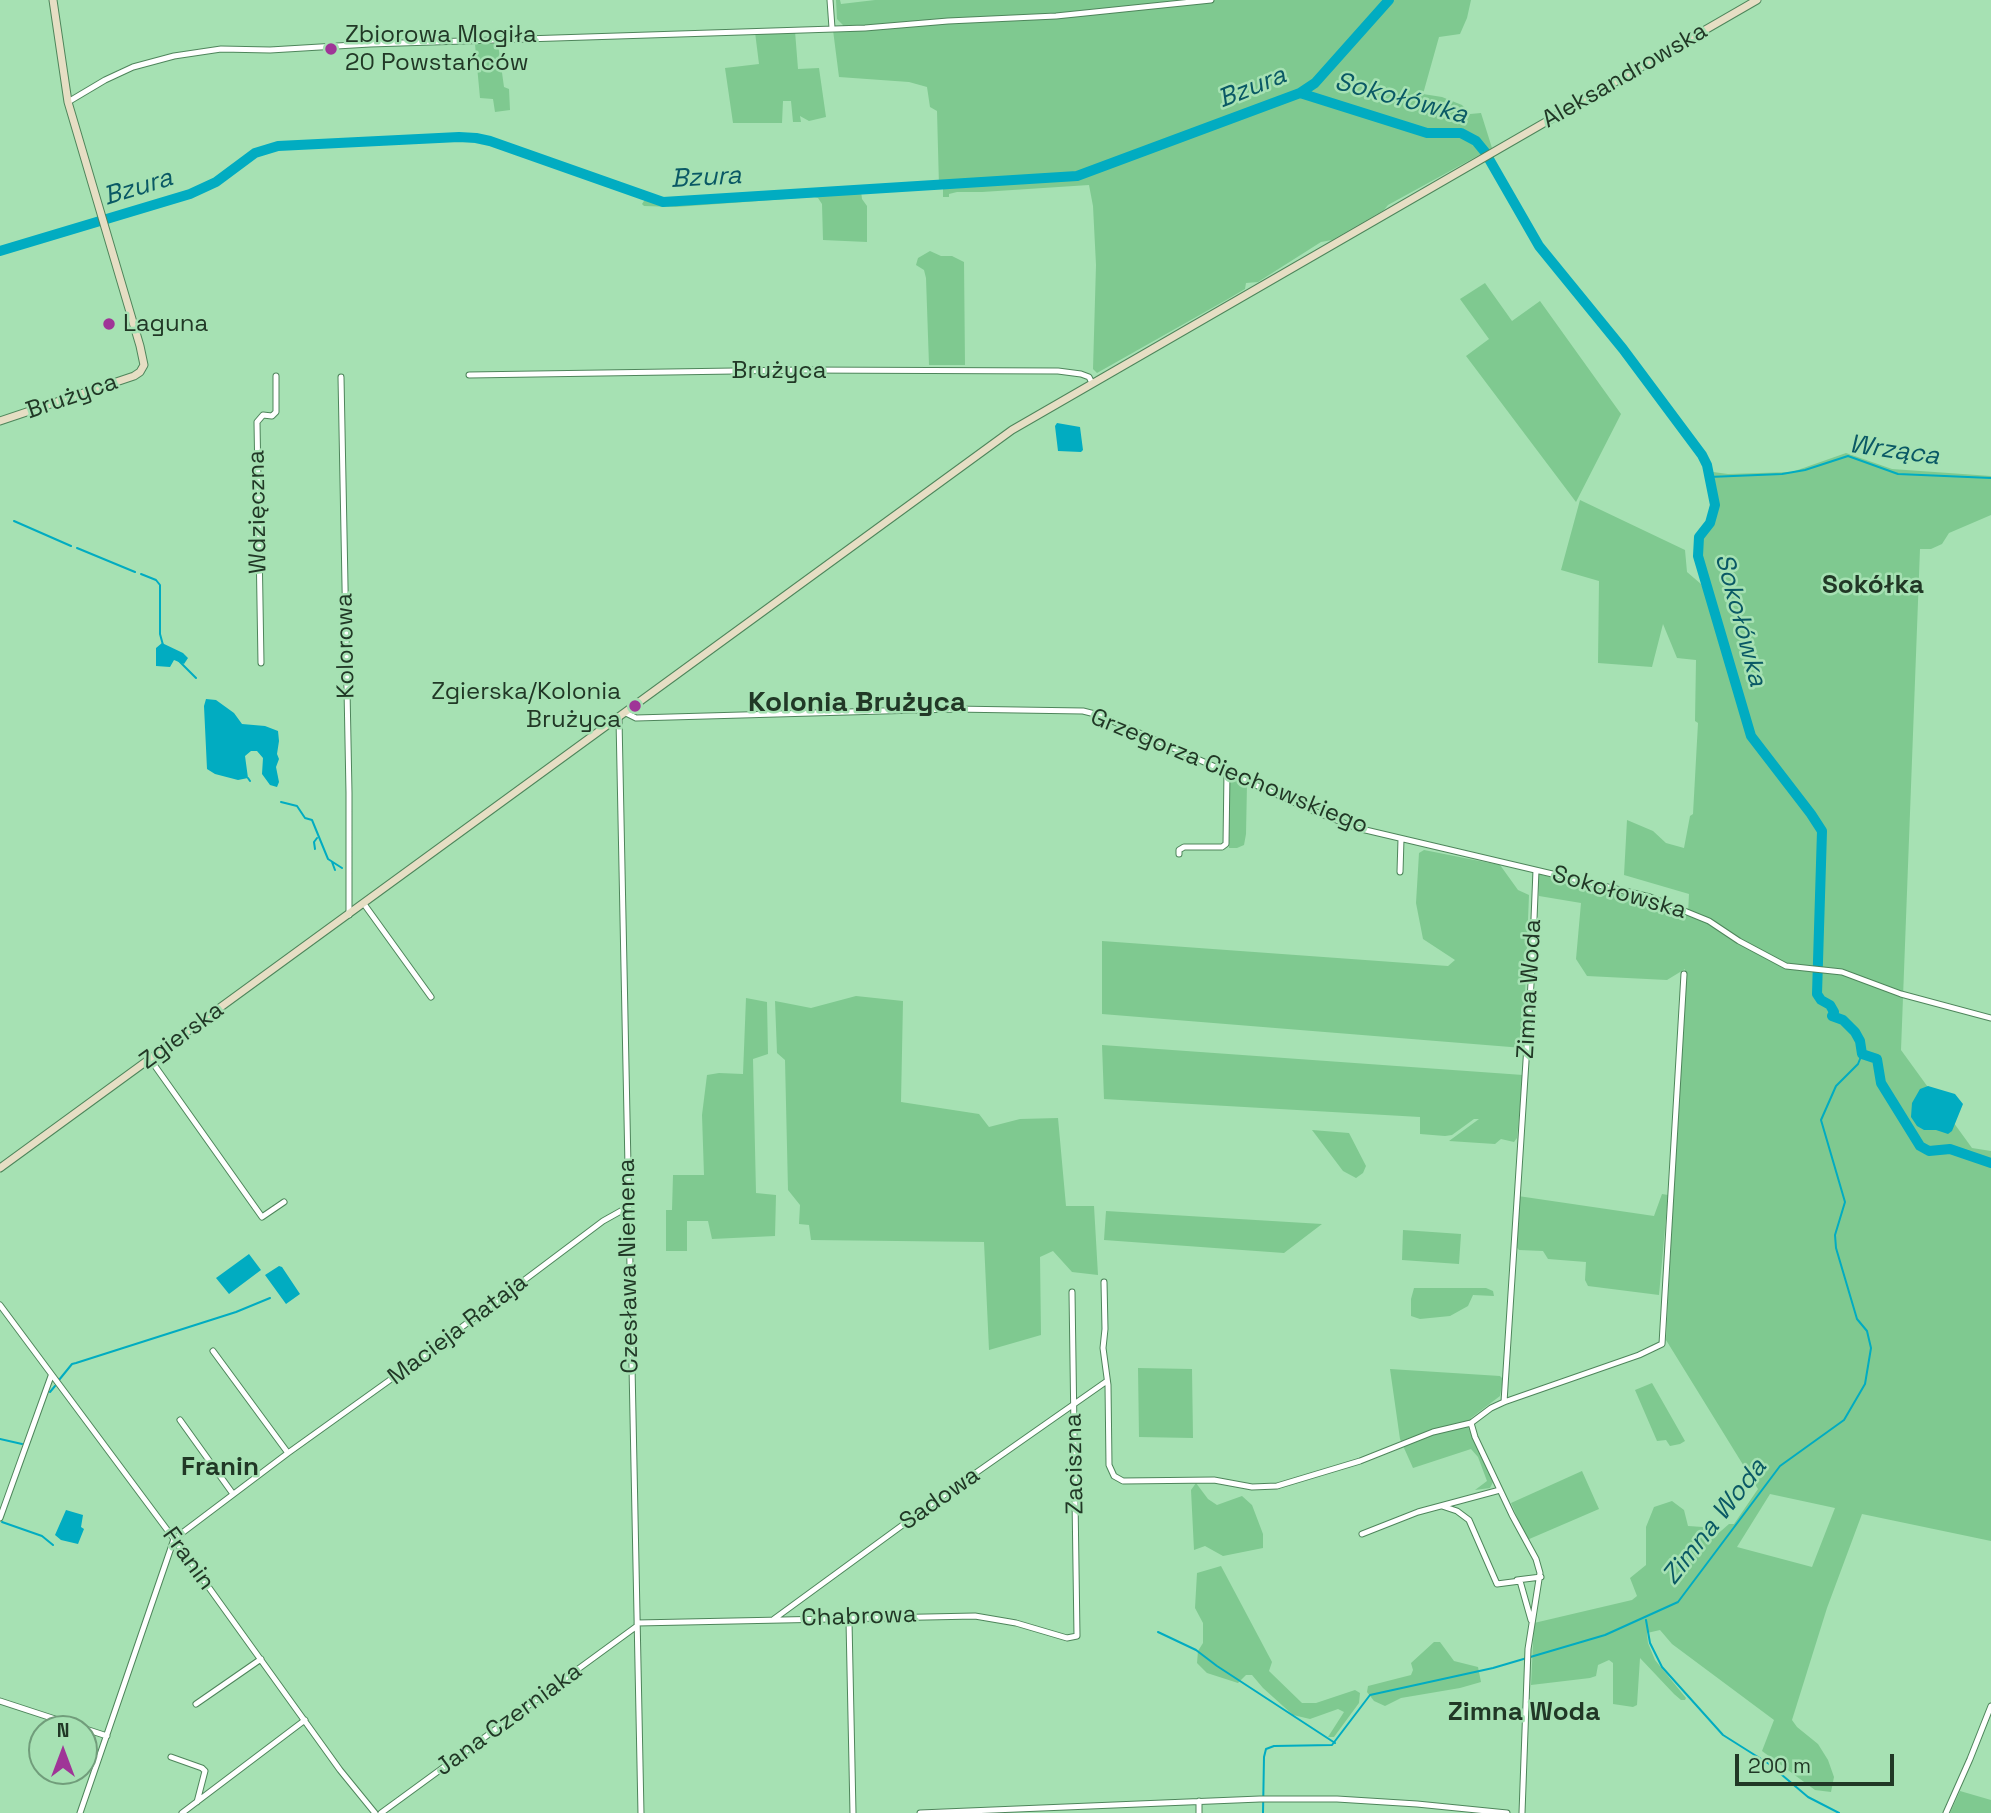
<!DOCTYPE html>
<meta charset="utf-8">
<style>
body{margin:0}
#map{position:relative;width:1991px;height:1813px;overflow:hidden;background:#a6e1b3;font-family:"Space Grotesk",sans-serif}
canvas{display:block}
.north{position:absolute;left:28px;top:1715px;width:70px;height:70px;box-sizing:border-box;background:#a6e1b3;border:2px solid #719d7b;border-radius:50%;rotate:0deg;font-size:19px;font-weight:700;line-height:28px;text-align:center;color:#213826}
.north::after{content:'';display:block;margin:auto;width:24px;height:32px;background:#9f3597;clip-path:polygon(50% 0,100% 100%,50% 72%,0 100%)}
.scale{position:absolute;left:1735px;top:1754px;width:159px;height:32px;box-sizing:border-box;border:4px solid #213826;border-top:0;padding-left:9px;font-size:21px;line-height:24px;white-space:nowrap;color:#213826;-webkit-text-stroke:5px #a6e1b3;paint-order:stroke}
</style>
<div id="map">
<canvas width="1991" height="1813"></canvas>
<div class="north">N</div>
<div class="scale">200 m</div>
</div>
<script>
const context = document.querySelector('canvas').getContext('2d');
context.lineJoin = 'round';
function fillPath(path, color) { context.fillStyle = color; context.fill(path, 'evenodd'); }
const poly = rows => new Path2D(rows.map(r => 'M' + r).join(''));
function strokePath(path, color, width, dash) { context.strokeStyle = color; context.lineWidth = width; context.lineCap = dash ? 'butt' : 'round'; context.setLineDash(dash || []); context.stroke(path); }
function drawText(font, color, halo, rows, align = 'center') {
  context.font = font + ' "Space Grotesk",sans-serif'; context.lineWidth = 5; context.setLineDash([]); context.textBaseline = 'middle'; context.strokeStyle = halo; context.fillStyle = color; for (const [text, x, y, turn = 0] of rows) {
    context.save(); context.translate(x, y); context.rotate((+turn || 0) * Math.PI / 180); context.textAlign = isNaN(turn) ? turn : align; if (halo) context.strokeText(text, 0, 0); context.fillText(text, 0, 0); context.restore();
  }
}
fillPath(poly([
 [836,0,840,0,841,4,875,0,1471,0,1467,18,1460,34,1439,37,1423,94,1442,97,1462,105,1470,114,1481,113,1492,148,1388,205,1384,210,1332,240,1321,242,1258,282,1246,283,1245,289,1228,299,1097,373,1093,369,1096,265,1093,206,1089,185,982,192,957,192,949,194,949,197,943,197,943,186,939,186,937,111,930,107,927,87,909,82,839,77,833,30,843,30,843,25,837,19],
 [795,31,798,69,819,68,826,117,809,121,800,116,801,122,793,122,791,101,783,101,782,123,733,123,725,68,759,64,755,32],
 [475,44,498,44,504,87,509,89,510,110,495,112,493,99,480,98],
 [861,191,862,199,867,206,867,242,823,240,822,204,818,198,814,197,676,207,644,206,642,204,646,198,673,202],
 [930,251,941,256,952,256,964,262,965,365,929,365,926,278,924,270,916,265,918,258],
 [1485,283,1512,321,1540,301,1621,414,1576,502,1466,356,1489,339,1460,299],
 [1846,453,1892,469,1991,476,1991,515,1949,533,1942,544,1931,549,1920,549,1901,1050,1972,1148,1991,1151,1991,1541,1862,1514,1827,1608,1792,1720,1797,1727,1818,1744,1828,1760,1834,1777,1831,1792,1815,1790,1762,1751,1774,1720,1672,1644,1660,1630,1647,1633,1648,1643,1655,1660,1686,1698,1685,1700,1681,1700,1674,1694,1640,1658,1637,1705,1633,1707,1613,1704,1613,1663,1609,1660,1598,1665,1596,1676,1590,1678,1531,1685,1534,1623,1632,1600,1637,1596,1630,1578,1646,1565,1646,1527,1654,1507,1672,1501,1684,1510,1688,1526,1703,1527,1714,1537,1729,1524,1734,1524,1758,1489,1666,1340,1685,969,1667,980,1587,976,1576,959,1581,903,1539,896,1538,874,1668,906,1688,913,1689,894,1624,875,1627,820,1653,831,1666,843,1684,848,1690,816,1693,814,1698,723,1695,721,1696,660,1677,658,1663,624,1652,667,1598,663,1599,581,1561,570,1580,500,1685,550,1687,572,1701,584,1704,591,1705,579,1700,551,1701,537,1700,533,1711,512,1710,491,1707,478,1713,472,1728,474,1792,472],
 [1770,1494,1835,1508,1812,1567,1737,1547],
 [1230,777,1247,784,1246,834,1244,845,1237,848,1229,848],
 [1424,850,1500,865,1518,890,1529,895,1523,1048,1102,1014,1102,941,1448,966,1455,960,1423,939,1416,903,1419,853],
 [856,996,903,1001,901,1102,979,1114,989,1127,1020,1119,1058,1118,1066,1206,1094,1206,1098,1275,1072,1272,1053,1251,1040,1257,1041,1335,989,1350,984,1242,811,1240,809,1225,799,1224,800,1205,788,1190,785,1060,777,1053,775,1001,811,1008],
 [746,998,767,1002,768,1054,753,1059,756,1193,776,1195,775,1236,712,1239,708,1221,687,1221,687,1251,666,1251,666,1210,672,1210,673,1175,704,1175,702,1115,707,1075,719,1073,743,1074],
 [1102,1045,1523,1075,1517,1138,1514,1142,1501,1139,1495,1144,1449,1141,1479,1119,1474,1119,1452,1135,1445,1136,1420,1134,1420,1117,1104,1099],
 [1312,1130,1349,1133,1366,1166,1363,1173,1356,1178,1343,1171],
 [1662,1194,1668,1195,1659,1295,1588,1286,1585,1280,1586,1262,1548,1259,1543,1251,1519,1250,1515,1245,1518,1196,1654,1216],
 [1106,1211,1322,1224,1284,1253,1104,1240],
 [1403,1230,1461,1234,1459,1264,1402,1260],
 [1414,1288,1486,1288,1493,1291,1494,1296,1473,1295,1468,1306,1450,1316,1420,1319,1411,1316,1411,1299],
 [1138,1368,1192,1369,1193,1438,1139,1437],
 [1390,1369,1500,1376,1503,1379,1500,1396,1471,1418,1468,1427,1493,1482,1490,1488,1475,1490,1487,1481,1478,1457,1471,1449,1413,1468,1400,1439],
 [1652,1383,1685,1441,1680,1444,1670,1446,1666,1440,1657,1441,1635,1390],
 [1582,1471,1599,1509,1527,1540,1511,1503],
 [1196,1483,1208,1499,1217,1505,1242,1496,1252,1505,1263,1534,1263,1548,1223,1556,1205,1546,1194,1550,1191,1490],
 [1221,1566,1272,1662,1269,1671,1302,1703,1316,1703,1355,1690,1360,1693,1359,1703,1334,1737,1328,1737,1344,1712,1338,1709,1310,1719,1293,1715,1263,1688,1252,1675,1246,1675,1238,1683,1207,1673,1197,1663,1198,1651,1203,1643,1203,1623,1195,1608,1197,1573],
 [1434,1642,1440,1642,1454,1661,1478,1667,1481,1682,1460,1688,1401,1698,1385,1706,1374,1701,1367,1692,1368,1686,1411,1675,1413,1670,1411,1663],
 [1960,1791,1991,1800,1991,1813,1950,1813]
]), '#7fc990');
fillPath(poly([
 [1057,423,1080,427,1083,450,1081,452,1058,451,1055,426],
 [162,643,183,653,188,658,184,664,174,660,170,667,156,666,156,648],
 [206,699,216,700,234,713,242,724,265,726,278,731,279,741,277,754,279,759,276,767,279,782,277,787,270,785,262,774,263,758,257,751,251,751,245,756,248,778,238,780,215,774,207,769,204,706],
 [1928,1086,1955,1094,1963,1104,1952,1131,1948,1134,1936,1130,1924,1130,1917,1126,1911,1117,1912,1103,1920,1089],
 [249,1254,261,1270,229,1294,216,1278],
 [279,1266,282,1267,300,1294,286,1304,265,1275],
 [66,1510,83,1515,81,1527,84,1529,78,1544,61,1540,55,1535]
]), '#01acc1');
strokePath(poly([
 [1709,477,1782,474,1805,470,1848,456,1898,474,1991,478],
 [14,521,71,546],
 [77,548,135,572],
 [141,574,156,580,160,585,160,634,163,645],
 [177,659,196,678],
 [248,778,250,781],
 [281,802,297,806,305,818,312,820,328,859,342,868],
 [315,849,314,842,317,838],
 [332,862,335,870],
 [59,1380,72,1364,76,1363,236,1312,270,1298],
 [50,1392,55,1386],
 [0,1439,22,1444],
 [2,1522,42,1536,53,1545],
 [1646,1620,1650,1643,1662,1667,1723,1735,1769,1764,1808,1797,1839,1813],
 [1158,1632,1196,1650,1217,1666,1335,1743],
 [1263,1813,1264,1757,1266,1749,1274,1746,1332,1745,1370,1695,1493,1668,1605,1635,1678,1602,1780,1466,1844,1420,1865,1384,1871,1348,1867,1331,1857,1319,1836,1248,1835,1235,1845,1202,1821,1120,1836,1086,1858,1064,1862,1054]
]), '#01acc1', 2);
strokePath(poly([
 [1300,93,1427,133,1461,133,1476,141,1485,152,1539,246,1623,349,1702,455,1707,465,1715,505,1710,523,1699,537,1698,556,1751,736,1811,814,1822,831,1817,994,1821,1000,1830,1005,1834,1012,1832,1016,1843,1020,1855,1032,1860,1041,1862,1054,1877,1059,1881,1083,1920,1146,1929,1151,1950,1149,1991,1163],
 [0,251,190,194,216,182,255,153,278,146,459,137,476,138,490,141,663,202,1077,176,1300,93,1315,83,1389,0]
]), '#01acc1', 10);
const street = poly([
 [830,0,832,28],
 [68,102,105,80,133,67,174,56,221,49,270,50,370,44,865,28,948,21,1056,16,1211,0],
 [469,375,801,370,1058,371,1081,374,1089,377,1092,383],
 [341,377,349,793,349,915],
 [261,663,257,422,263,415,272,416,276,412,276,376],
 [626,713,636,718,953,709,1083,711,1099,715,1316,812,1357,828,1650,897,1709,921,1739,941,1786,966,1842,972,1901,994,1991,1018],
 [619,719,641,1813],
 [1179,854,1179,850,1184,847,1222,847,1226,844,1227,772],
 [1400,872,1401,839],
 [364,904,431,997],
 [150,1059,262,1217,284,1202],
 [1104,1282,1105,1329,1103,1348,1108,1385,1109,1465,1114,1476,1123,1481,1214,1480,1252,1487,1277,1486,1360,1461,1433,1432,1471,1423],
 [0,1305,174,1539,340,1770,375,1813],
 [213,1351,288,1453],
 [1504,1402,1532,968,1536,870],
 [180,1420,233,1494],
 [1442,1506,1457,1511,1469,1520,1497,1584,1520,1581,1531,1620],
 [0,1518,51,1376],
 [1362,1534,1418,1512,1500,1490],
 [1517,1580,1541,1577],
 [846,1618,849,1621,853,1813],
 [774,1619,930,1505,1107,1381],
 [637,1623,975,1616,1016,1623,1067,1638,1077,1636,1072,1292],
 [0,1701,107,1736],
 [196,1704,261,1659],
 [171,1757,202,1768,205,1771,197,1802],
 [1199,1801,1199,1813],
 [80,1813,174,1539,288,1453,422,1357,603,1221,628,1207],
 [182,1813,305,1720],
 [381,1813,637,1626],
 [920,1813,1260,1799,1337,1799,1417,1804,1507,1813],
 [1522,1813,1528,1649,1540,1573,1536,1559,1512,1515,1475,1437,1471,1423,1491,1408,1504,1402,1639,1355,1662,1344,1684,974],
 [1946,1813,1970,1759,1991,1706]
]);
const secondary = poly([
 [0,421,134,376,140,372,144,365,140,346,68,102,53,0],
 [0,1168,1012,430,1757,0]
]);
strokePath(street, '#4e855b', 7);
strokePath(secondary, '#4e855b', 9);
strokePath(street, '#fff', 5);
strokePath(secondary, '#e6dec4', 7);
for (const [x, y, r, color] of [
 [331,49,7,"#9f3597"],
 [109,324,7,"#9f3597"],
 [635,706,7,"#9f3597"]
]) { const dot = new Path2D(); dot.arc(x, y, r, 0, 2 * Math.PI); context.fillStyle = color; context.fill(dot); strokePath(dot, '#a6e1b3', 2.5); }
drawText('24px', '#213826', '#a6e1b3', [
 ["Zbiorowa Mogiła",345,35],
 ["20 Powstańców",345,63],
 ["Laguna",123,324],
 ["Zgierska/Kolonia",621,692,"right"],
 ["Brużyca",621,720,"right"]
], 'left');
drawText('24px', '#213826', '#a6e1b3', [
 ["Aleksandrowska",1625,76,-30],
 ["Brużyca",779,371],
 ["Brużyca",72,397,-19],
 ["Wdzięczna",258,512,-91],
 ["Kolorowa",346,646,-91],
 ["Grzegorza Ciechowskiego",1229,772,22],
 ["Sokołowska",1619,893,16],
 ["Zimna Woda",1530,989,-87],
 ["Zgierska",182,1036,-36],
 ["Czesława Niemena",629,1266,-91],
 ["Macieja Rataja",458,1330,-37],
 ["Zaciszna",1075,1464,-91],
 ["Sadowa",940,1499,-35],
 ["Franin",188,1559,54],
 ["Chabrowa",859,1617,-2],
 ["Jana Czerniaka",509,1720,-36]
]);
drawText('italic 26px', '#0a5965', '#a6e1b3', [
 ["Bzura",1252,88,-22],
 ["Sokołówka",1401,99,15],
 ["Bzura",706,178,-3],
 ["Bzura",138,188,-17],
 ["Wrząca",1894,451,8],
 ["Sokołówka",1740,620,75],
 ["Zimna Woda",1715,1522,-52]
]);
drawText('bold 26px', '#213826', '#a6e1b3', [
 ["Sokółka",1873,586],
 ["Franin",220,1468],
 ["Zimna Woda",1524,1713]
]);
drawText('bold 28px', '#213826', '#a6e1b3', [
 ["Kolonia Brużyca",857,703]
]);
</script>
